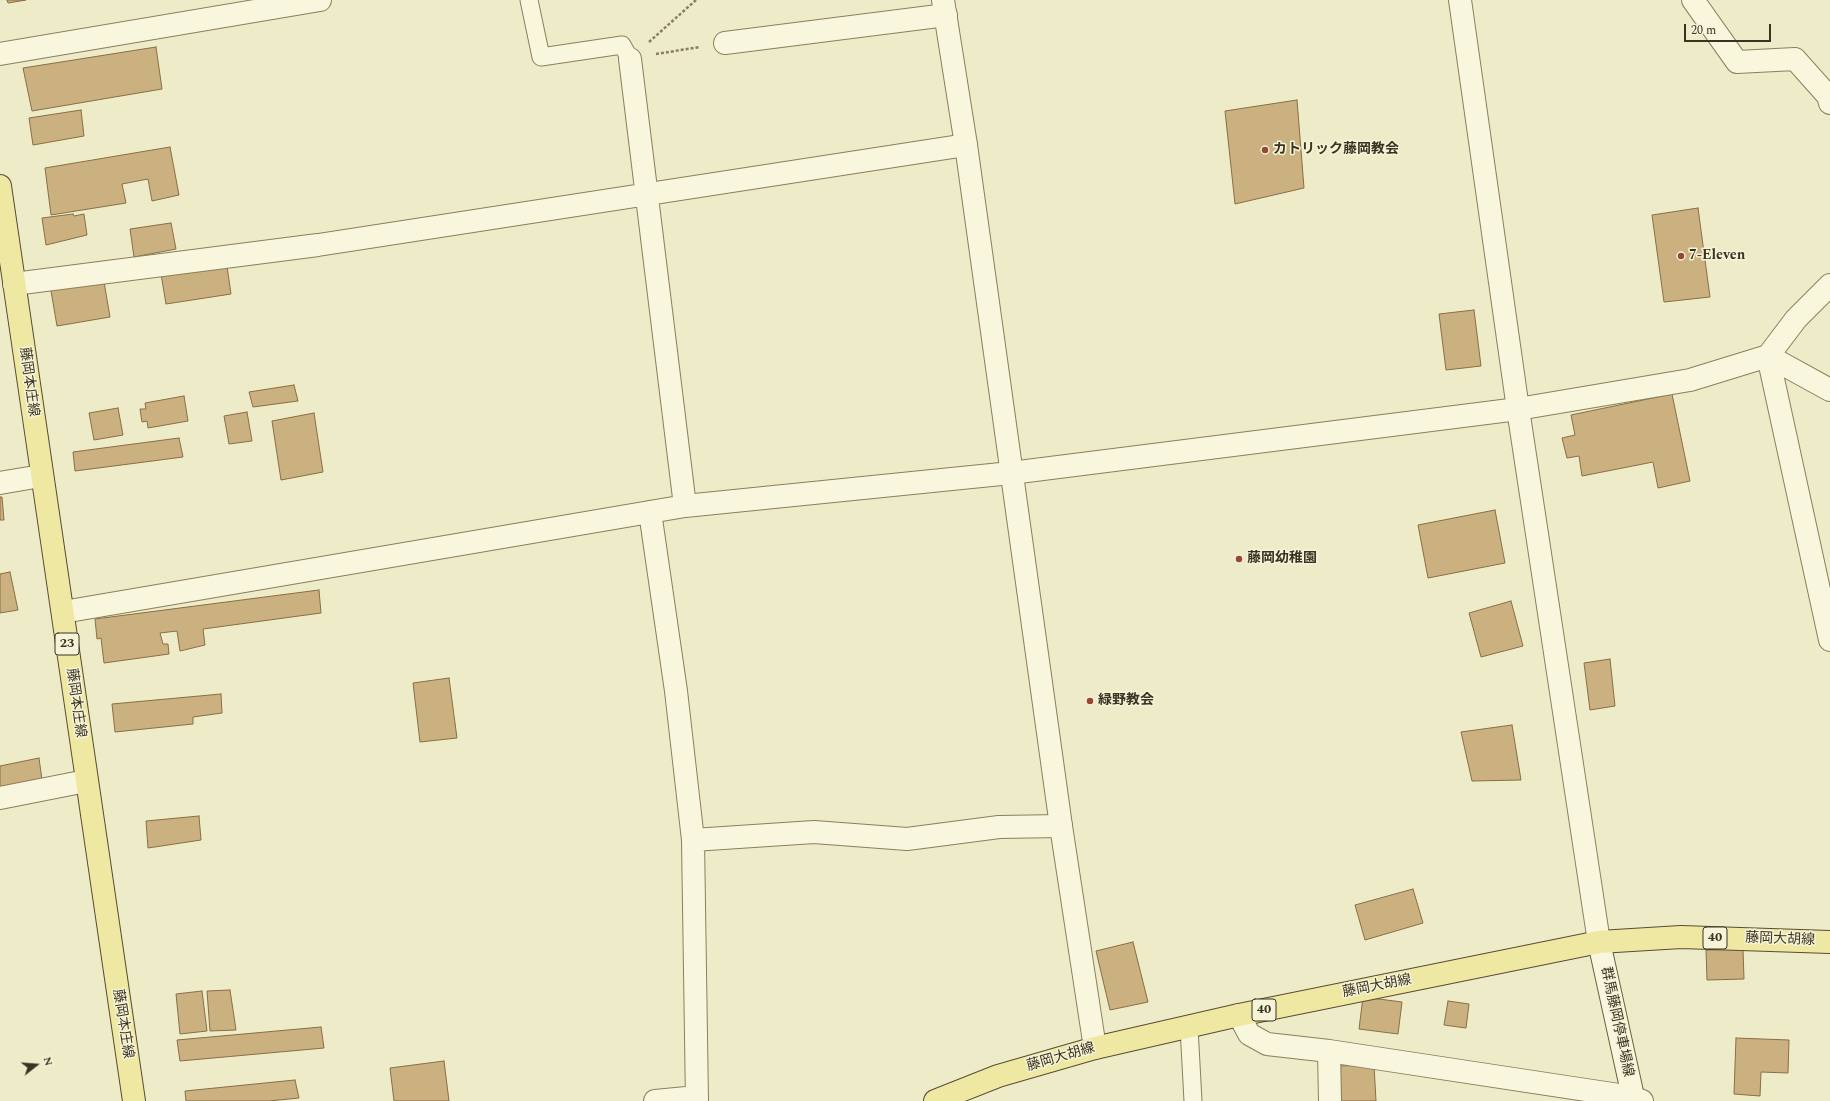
<!DOCTYPE html>
<meta charset="utf-8">
<style>
body{margin:0}
#map{position:relative;width:1830px;height:1101px;overflow:hidden;background:#eeebc9;font-family:Spectral,serif}
canvas{display:block}
.north{position:absolute;left:16px;top:1045px;width:40px;height:40px;-webkit-text-stroke:3px #f5f3d8;paint-order:stroke;rotate:73deg;font-size:11px;font-weight:700;line-height:16px;text-align:center;color:#3b3321}
.north::after{content:'';display:block;margin:auto;width:14px;height:18px;background:#3b3321;clip-path:polygon(50% 0,100% 100%,50% 72%,0 100%)}
.scale{position:absolute;left:1684px;top:24px;width:87px;height:18px;box-sizing:border-box;border:2px solid #3b3321;border-top:0;padding-left:5px;font-size:12px;line-height:14px;white-space:nowrap;color:#3b3321;-webkit-text-stroke:3px #f5f3d8;paint-order:stroke}
</style>
<div id="map">
<canvas width="1830" height="1101"></canvas>
<div class="north">N</div>
<div class="scale">20 m</div>
</div>
<script>
const context = document.querySelector('canvas').getContext('2d');
context.lineJoin = 'round';
function fillPath(path, color) { context.fillStyle = color; context.fill(path, 'evenodd'); }
const poly = rows => new Path2D(rows.map(r => 'M' + r).join(''));
function strokePath(path, color, width, dash) { context.strokeStyle = color; context.lineWidth = width; context.lineCap = dash ? 'butt' : 'round'; context.setLineDash(dash || []); context.stroke(path); }
function drawText(font, color, halo, rows, align = 'center') {
  context.font = font + ' Spectral,"Noto Sans JP",serif'; context.lineWidth = 3; context.setLineDash([]); context.textBaseline = 'middle'; context.strokeStyle = halo; context.fillStyle = color; for (const [text, x, y, turn = 0] of rows) {
    context.save(); context.translate(x, y); context.rotate((+turn || 0) * Math.PI / 180); context.textAlign = isNaN(turn) ? turn : align; if (halo) context.strokeText(text, 0, 0); context.fillText(text, 0, 0); context.restore();
  }
}
const building = poly([
 [7,0,26,0,8,3,7,0],
 [156,47,162,89,32,111,23,68,156,47],
 [1297,100,1304,188,1235,204,1225,111,1297,100],
 [81,110,84,136,33,145,29,118,81,110],
 [170,147,179,195,152,201,148,179,122,184,126,203,51,215,45,168,170,147],
 [1698,208,1710,297,1664,302,1652,215,1698,208],
 [73,214,74,216,84,214,87,235,46,245,42,218,73,214],
 [171,223,176,249,134,257,130,229,171,223],
 [227,266,231,294,166,304,161,274,227,266],
 [103,276,110,317,57,326,50,285,103,276],
 [1474,310,1481,366,1446,370,1439,314,1474,310],
 [294,385,298,401,253,407,249,392,294,385],
 [1672,394,1690,481,1658,488,1653,462,1582,476,1579,456,1567,458,1562,438,1575,435,1571,415,1672,394],
 [184,396,188,421,148,428,147,421,142,422,140,409,146,409,145,403,184,396],
 [118,408,123,435,94,440,89,413,118,408],
 [247,412,252,441,229,444,224,416,247,412],
 [314,413,323,472,281,480,272,421,314,413],
 [179,438,183,457,75,471,73,452,179,438],
 [0,497,2,497,4,520,0,520,0,497],
 [1495,510,1505,563,1428,578,1418,525,1495,510],
 [10,572,18,610,0,613,0,574,10,572],
 [319,590,321,613,203,629,205,645,180,651,177,631,160,633,163,644,168,644,169,654,104,663,101,638,97,639,95,619,319,590],
 [1511,601,1523,646,1481,657,1469,613,1511,601],
 [1610,659,1615,706,1590,710,1584,663,1610,659],
 [449,678,457,738,420,742,413,683,449,678],
 [221,694,222,713,193,717,193,724,115,732,112,704,221,694],
 [1512,725,1521,780,1472,781,1461,732,1512,725],
 [39,758,42,780,0,789,0,766,39,758],
 [199,816,201,840,148,848,146,821,199,816],
 [1413,889,1423,923,1365,940,1355,905,1413,889],
 [1133,942,1148,1002,1110,1010,1096,951,1133,942],
 [1743,949,1744,979,1707,980,1706,950,1743,949],
 [230,990,236,1030,210,1031,207,991,230,990],
 [202,991,207,1031,180,1034,176,994,202,991],
 [1363,997,1402,1002,1398,1034,1359,1029,1363,997],
 [1448,1001,1469,1004,1466,1028,1444,1025,1448,1001],
 [321,1027,324,1048,180,1061,177,1040,321,1027],
 [1736,1038,1789,1040,1788,1073,1761,1072,1760,1096,1734,1094,1736,1038],
 [444,1061,449,1101,394,1101,390,1068,444,1061],
 [1374,1065,1376,1101,1337,1101,1336,1066,1374,1065],
 [295,1080,299,1098,269,1101,186,1101,185,1091,295,1080]
]);
fillPath(building, '#cbb080');
strokePath(building, '#886e44', 1);
const service = poly([
 [529,0,541,57,622,45,630,59],
 [1189,1027,1193,1101]
]);
const minor = poly([
 [1693,0,1737,62,1795,59,1828,96,1830,103],
 [725,43,946,15],
 [0,54,320,0],
 [630,59,685,506],
 [14,284,318,245,966,145],
 [1768,356,1830,640],
 [1768,356,1830,390],
 [0,483,41,476],
 [650,512,676,691,693,840,697,1101],
 [63,612,685,506,1011,473,1518,409,1690,380,1768,356,1796,319,1830,285],
 [0,798,86,781],
 [693,840,814,832,907,839,999,827,1061,826],
 [1239,1015,1249,1034,1267,1044,1329,1051,1632,1097,1642,1101],
 [1329,1051,1330,1101],
 [655,1101,697,1097]
]);
const tertiary = poly([
 [943,0,966,145,1061,826,1095,1048],
 [1460,0,1518,409,1599,942]
]);
const secondary = poly([
 [1599,942,1634,1101]
]);
const primary = poly([
 [0,186,134,1101],
 [935,1101,998,1076,1095,1048,1239,1015,1599,942,1681,937,1830,942]
]);
strokePath(service, '#8a7f5e', 19);
strokePath(minor, '#8a7f5e', 24);
strokePath(tertiary, '#8a7f5e', 24);
strokePath(secondary, '#6c6041', 24);
strokePath(primary, '#584c32', 24);
strokePath(poly([
 [649,42,696,0],
 [656,54,700,47]
]), '#8a7f5e', 2.5, [3, 2]);
strokePath(service, '#f8f6dc', 17);
strokePath(minor, '#f8f6dc', 22);
strokePath(tertiary, '#f8f6dc', 22);
strokePath(secondary, '#f8f6dc', 22);
strokePath(primary, '#efe8a3', 22);
for (const [x, y, r, color] of [
 [1265,150,4,"#97462f"],
 [1681,256,4,"#97462f"],
 [1239,559,4,"#97462f"],
 [1090,701,4,"#97462f"]
]) { const dot = new Path2D(); dot.arc(x, y, r, 0, 2 * Math.PI); context.fillStyle = color; context.fill(dot); strokePath(dot, '#f5f3d8', 1.5); }
for (const [x, y, w] of [
 [67,644,24],
 [1715,938,24],
 [1264,1010,24]
]) { const box = new Path2D(); box.roundRect(x - w / 2, y - 11, w, 22, 3); context.fillStyle = '#f5f3d8'; context.fill(box); strokePath(box, '#3b3321', 1); }
drawText('bold 13px', '#3b3321', null, [
 ["23",67,644],
 ["40",1715,938],
 ["40",1264,1010]
]);
drawText('bold 14px', '#3b3321', '#f5f3d8', [
 ["カトリック藤岡教会",1273,150],
 ["7-Eleven",1689,256],
 ["藤岡幼稚園",1247,559],
 ["緑野教会",1098,701]
], 'left');
drawText('14px', '#3b3321', '#f5f3d8', [
 ["藤岡本庄線",28,382,82],
 ["藤岡本庄線",75,703,82],
 ["藤岡大胡線",1780,940,2],
 ["藤岡大胡線",1377,987,-11],
 ["群馬藤岡停車場線",1616,1022,78],
 ["藤岡本庄線",122,1024,81],
 ["藤岡大胡線",1061,1058,-16]
]);
</script>
